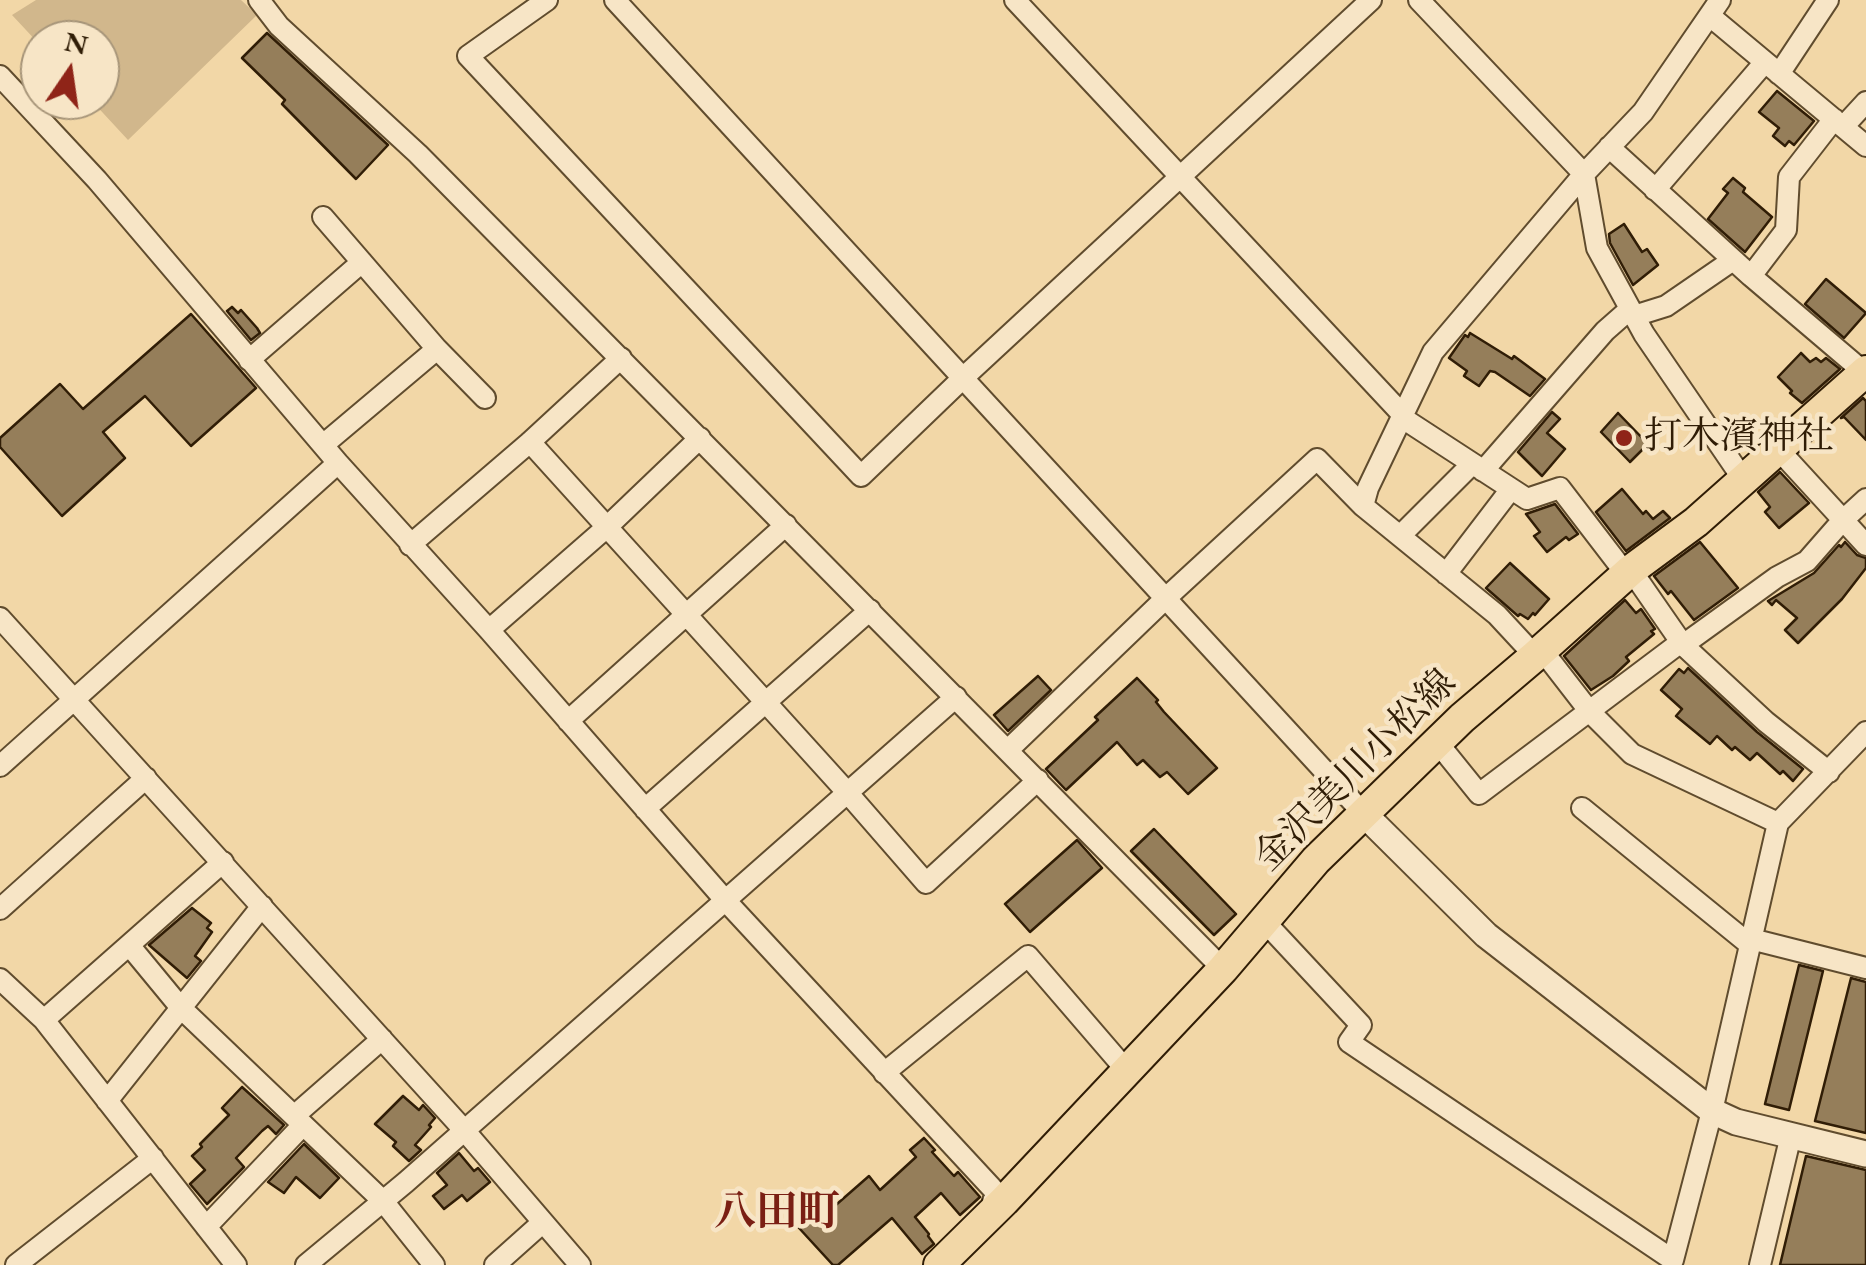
<!DOCTYPE html>
<meta charset="utf-8">
<style>
body{margin:0}
#map{position:relative;width:1866px;height:1265px;overflow:hidden;background:#f2d7a7;font-family:"EB Garamond",serif}
canvas{display:block}
.north{position:absolute;left:20px;top:20px;width:100px;height:100px;box-sizing:border-box;background:#f7e5c6;border:2px solid #a79579;border-radius:50%;rotate:13deg;font-size:28px;font-weight:700;line-height:40px;text-align:center;color:#301d06}
.north::after{content:'';display:block;margin:auto;width:35px;height:45px;background:#8f2418;clip-path:polygon(50% 0,100% 100%,50% 72%,0 100%)}
</style>
<div id="map">
<canvas width="1866" height="1265"></canvas>
<div class="north">N</div>
</div>
<script>
const context = document.querySelector('canvas').getContext('2d');
context.lineJoin = 'round';
function fillPath(path, color) { context.fillStyle = color; context.fill(path, 'evenodd'); }
const poly = rows => new Path2D(rows.map(r => 'M' + r).join(''));
function strokePath(path, color, width, dash) { context.strokeStyle = color; context.lineWidth = width; context.lineCap = dash ? 'butt' : 'round'; context.setLineDash(dash || []); context.stroke(path); }
function drawText(font, color, halo, rows, align = 'center') {
  context.font = font + ' "EB Garamond","Noto Serif JP",serif'; context.lineWidth = 9; context.setLineDash([]); context.textBaseline = 'middle'; context.strokeStyle = halo; context.fillStyle = color; for (const [text, x, y, turn = 0] of rows) {
    context.save(); context.translate(x, y); context.rotate((+turn || 0) * Math.PI / 180); context.textAlign = isNaN(turn) ? turn : align; if (halo) context.strokeText(text, 0, 0); context.fillText(text, 0, 0); context.restore();
  }
}
fillPath(poly([
 [36,0,241,0,257,15,128,140,91,100,100,100,100,40,40,40,40,45,12,15]
]), '#d1b78c');
const building = poly([
 [267,33,388,145,356,179,282,104,285,100,242,58,267,33],
 [1777,91,1814,121,1794,145,1789,141,1785,146,1773,136,1779,128,1759,112,1777,91],
 [1733,178,1745,188,1743,192,1772,217,1745,252,1708,219,1728,193,1723,189,1733,178],
 [1624,224,1642,252,1647,249,1658,265,1633,285,1610,243,1609,234,1624,224],
 [1826,279,1866,313,1844,338,1805,304,1826,279],
 [232,307,238,313,241,310,257,328,260,333,251,340,227,311,232,307],
 [191,314,256,388,191,446,145,396,103,432,125,458,62,516,0,447,0,438,60,384,83,409,191,314],
 [1470,333,1512,359,1514,356,1545,379,1530,396,1495,372,1490,371,1479,386,1464,376,1467,371,1449,358,1465,335,1468,337,1470,333],
 [1801,353,1810,362,1816,358,1821,362,1826,358,1840,369,1802,403,1790,393,1792,391,1778,377,1801,353],
 [1863,398,1866,401,1866,440,1844,417,1841,418,1863,398],
 [1552,412,1560,419,1547,433,1565,449,1542,476,1518,452,1552,412],
 [1618,413,1648,444,1630,462,1601,432,1618,413],
 [1780,472,1809,503,1779,528,1765,512,1770,507,1758,492,1780,472],
 [1622,489,1643,514,1646,511,1653,519,1663,511,1670,518,1626,551,1596,512,1622,489],
 [1555,504,1578,534,1569,540,1566,537,1547,552,1534,536,1540,532,1526,514,1555,504],
 [1700,542,1738,588,1694,620,1671,591,1668,594,1654,576,1700,542],
 [1845,542,1857,555,1866,558,1866,568,1842,599,1798,643,1785,630,1797,618,1776,600,1772,605,1768,601,1814,573,1839,545,1841,547,1845,542],
 [1510,563,1549,599,1535,615,1533,613,1528,619,1520,614,1518,616,1486,588,1510,563],
 [1625,600,1636,613,1641,609,1655,629,1651,631,1654,634,1626,657,1629,661,1613,676,1591,690,1564,656,1625,600],
 [1688,668,1757,732,1803,769,1793,781,1783,771,1780,774,1757,753,1750,760,1735,747,1732,750,1717,736,1710,744,1676,716,1682,709,1661,690,1679,669,1684,673,1688,668],
 [1038,676,1051,690,1008,731,994,715,1038,676],
 [1137,678,1158,700,1156,702,1164,712,1217,768,1188,794,1167,772,1160,777,1143,760,1137,765,1117,742,1066,790,1046,769,1098,720,1095,717,1137,678],
 [1154,829,1236,914,1214,935,1131,851,1154,829],
 [1077,840,1102,868,1030,932,1005,904,1077,840],
 [192,908,211,923,207,928,212,932,195,956,201,961,187,978,149,945,192,908],
 [1799,965,1823,971,1789,1110,1765,1104,1799,965],
 [1851,978,1866,982,1866,1133,1815,1121,1851,978],
 [242,1087,284,1125,276,1134,268,1126,262,1131,236,1158,244,1167,207,1204,190,1184,205,1170,192,1156,202,1147,200,1144,229,1115,222,1108,242,1087],
 [403,1096,419,1110,423,1105,435,1118,429,1125,431,1127,415,1145,421,1150,409,1161,393,1146,396,1142,375,1124,403,1096],
 [924,1138,935,1150,932,1152,954,1176,958,1172,980,1197,960,1215,941,1193,915,1217,929,1234,928,1236,934,1244,922,1254,892,1218,838,1265,833,1265,799,1228,805,1222,801,1217,819,1201,829,1211,869,1176,880,1190,916,1157,910,1150,924,1138],
 [304,1144,339,1178,320,1198,296,1177,284,1193,268,1182,304,1144],
 [459,1153,474,1171,478,1168,490,1182,467,1201,462,1195,444,1209,433,1196,447,1185,437,1173,459,1153],
 [1806,1156,1866,1170,1866,1265,1780,1265,1806,1156]
]);
fillPath(building, '#957e5a');
strokePath(building, '#301d06', 2.5);
const minor = poly([
 [259,0,279,26,418,154,1223,969],
 [547,0,468,56,861,476,964,377,1371,0],
 [615,0,1364,814],
 [1015,0,1402,414],
 [1419,0,1584,174,1597,248,1644,334,1743,479],
 [1710,16,1866,146],
 [1779,74,1828,0],
 [0,76,97,180,338,463,489,630,725,900,1004,1201,993,1201],
 [1843,127,1866,102],
 [1609,147,1751,276,1865,373],
 [1655,190,1765,62],
 [323,217,437,349,485,398],
 [1751,276,1786,230,1789,177,1834,119],
 [1634,316,1666,306,1733,260],
 [249,360,362,262],
 [1401,417,1527,499,1560,488,1626,574],
 [530,442,846,791,926,883,1038,780],
 [323,445,437,349],
 [1777,448,1866,545],
 [1483,471,1605,331,1630,309],
 [1400,536,1472,464],
 [410,545,530,442,621,358],
 [1631,570,1683,645,1766,722,1829,772],
 [1446,574,1511,489],
 [0,618,464,1130,580,1265],
 [489,630,607,527,700,438],
 [1683,645,1777,577,1807,561,1842,521,1866,499],
 [1542,650,1590,712,1632,754,1778,823],
 [1535,656,1497,615,1363,506,1368,488,1433,352,1584,174,1643,112,1720,0],
 [568,721,786,525],
 [1437,742,1479,794,1681,642],
 [1008,750,1166,598,1317,459,1363,506],
 [0,766,338,463],
 [1582,808,1749,944],
 [645,809,870,610],
 [0,909,146,778],
 [1264,921,1361,1025,1349,1042,1673,1260,1712,1111,1778,823,1866,732],
 [1751,939,1866,968],
 [129,945,181,1008,383,1201,434,1265],
 [0,979,44,1020,236,1265],
 [44,1020,223,862],
 [884,1073,1028,956,1127,1071],
 [107,1101,262,906],
 [294,1116,382,1039],
 [206,1227,303,1125],
 [16,1265,153,1158],
 [306,1265,406,1182,956,697],
 [495,1265,542,1223],
 [1760,1265,1791,1135]
]);
const tertiary = poly([
 [1364,814,1486,935,1712,1111,1736,1122,1866,1154]
]);
const primary = poly([
 [939,1265,1004,1201,1223,969,1316,860,1462,718,1535,656,1631,570,1696,522,1866,371]
]);
strokePath(minor, '#604c2e', 24);
strokePath(tertiary, '#604c2e', 29);
strokePath(primary, '#301d06', 34);
strokePath(minor, '#f7e5c6', 20);
strokePath(tertiary, '#f7e5c6', 25);
strokePath(primary, '#f2d7a7', 30);
for (const [x, y, r, color] of [
 [1624,438,10,"#8f2418"]
]) { const dot = new Path2D(); dot.arc(x, y, r, 0, 2 * Math.PI); context.fillStyle = color; context.fill(dot); strokePath(dot, '#f7e5c6', 4); }
drawText('38px', '#301d06', '#f7e5c6', [
 ["打木濱神社",1644,438]
], 'left');
drawText('38px', '#301d06', '#f7e5c6', [
 ["金沢美川小松線",1356,771,-45]
]);
drawText('bold 42px', '#7a1f14', '#f7e5c6', [
 ["八田町",777,1214]
]);
</script>
